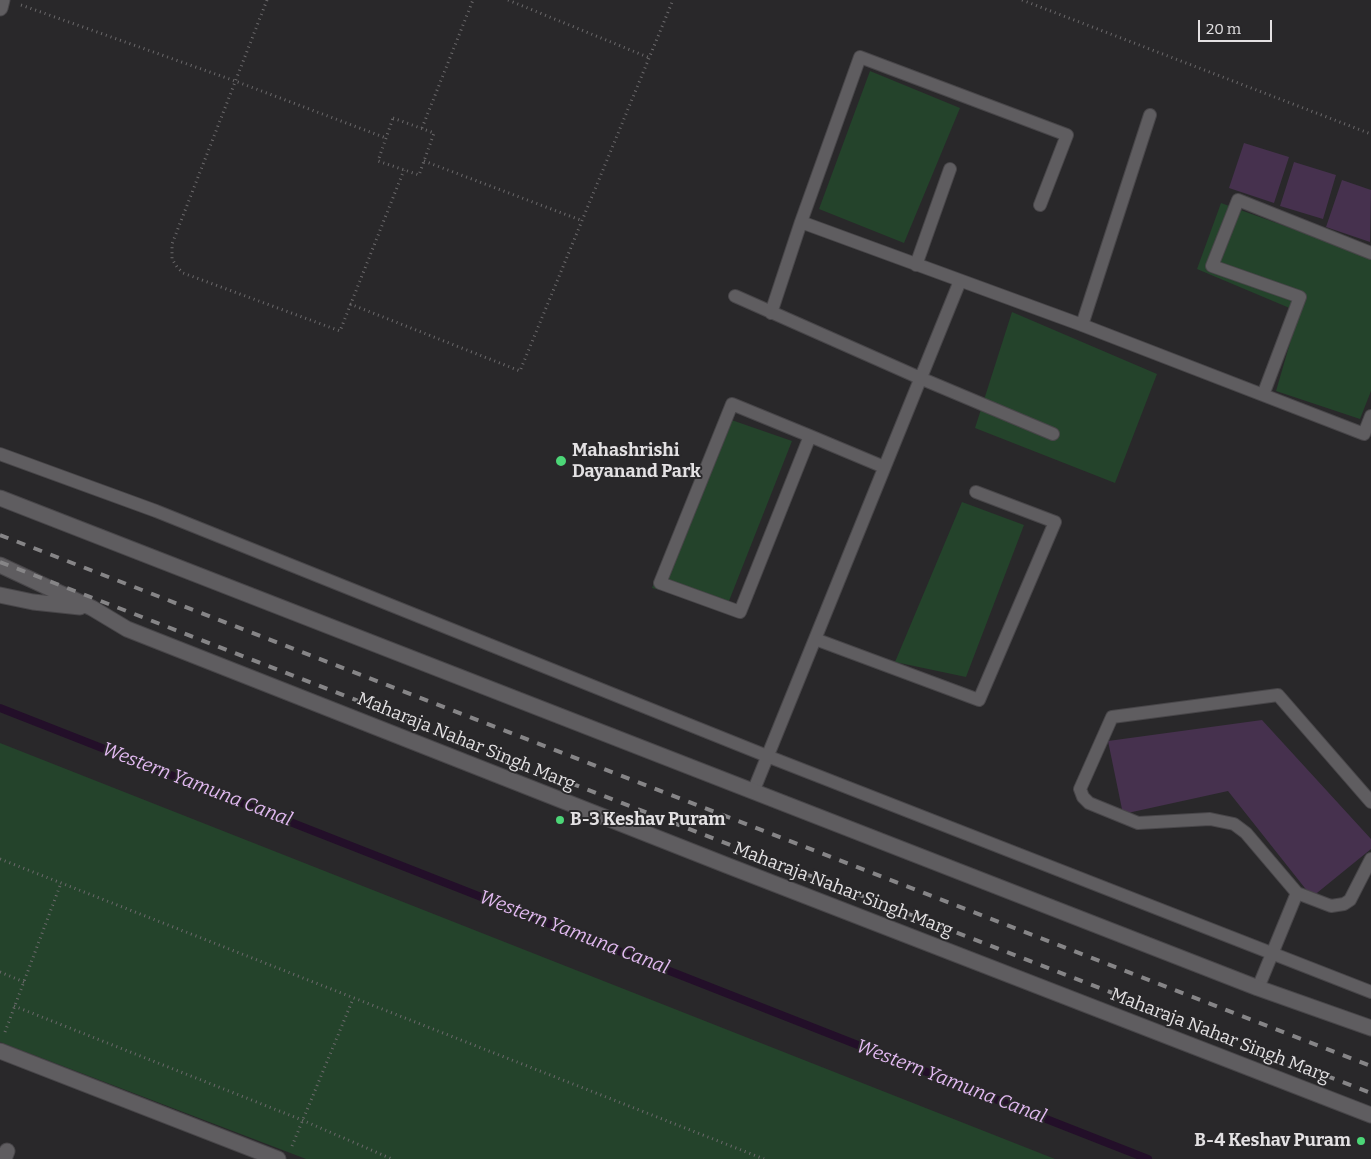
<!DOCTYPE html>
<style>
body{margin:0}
#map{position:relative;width:1371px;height:1159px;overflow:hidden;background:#29282a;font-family:Bitter,serif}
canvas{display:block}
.scale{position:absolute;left:1198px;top:20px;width:74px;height:22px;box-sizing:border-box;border:2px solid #e3e1e3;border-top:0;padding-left:6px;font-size:15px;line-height:18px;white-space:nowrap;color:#e3e1e3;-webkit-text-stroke:4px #29282a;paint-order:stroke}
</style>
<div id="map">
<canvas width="1371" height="1159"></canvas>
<div class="scale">20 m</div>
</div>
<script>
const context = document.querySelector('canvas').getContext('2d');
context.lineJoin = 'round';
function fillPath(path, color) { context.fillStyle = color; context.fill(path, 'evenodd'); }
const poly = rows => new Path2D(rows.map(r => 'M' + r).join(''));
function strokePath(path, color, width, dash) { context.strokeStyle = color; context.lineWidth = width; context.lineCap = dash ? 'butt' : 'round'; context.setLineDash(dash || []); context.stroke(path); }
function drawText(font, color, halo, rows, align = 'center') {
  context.font = font + ' Bitter,serif'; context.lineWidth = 4; context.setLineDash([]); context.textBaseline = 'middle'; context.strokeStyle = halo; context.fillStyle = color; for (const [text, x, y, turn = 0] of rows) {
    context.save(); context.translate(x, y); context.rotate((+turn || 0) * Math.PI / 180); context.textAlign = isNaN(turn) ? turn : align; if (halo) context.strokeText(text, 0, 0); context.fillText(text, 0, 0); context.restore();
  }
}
fillPath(poly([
 [870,71,960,108,904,243,819,209],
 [1221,203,1371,257,1371,391,1360,419,1276,391,1299,312,1197,269],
 [1012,312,1157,374,1115,483,975,428],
 [720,416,792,441,727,606,652,588],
 [962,502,1024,525,966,677,895,662],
 [0,743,1055,1159,306,1159,0,1042]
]), '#24432b');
strokePath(poly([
 [0,708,1148,1159]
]), '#230f29', 8);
fillPath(poly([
 [1244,143,1289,157,1274,203,1229,188],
 [1294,162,1336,175,1323,219,1280,206],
 [1342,180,1371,190,1370,242,1326,227],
 [1262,720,1371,839,1371,849,1312,897,1228,791,1123,814,1108,741]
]), '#46314e');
const lane = poly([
 [801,222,1082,325,1364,434,1371,416],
 [916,265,950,169],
 [735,296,920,378,1053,434],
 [771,313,801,222,860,57,1067,135,1040,205],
 [1082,325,1150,115],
 [1263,395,1300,297,1212,266,1238,200,1371,253],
 [810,436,740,612,660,583,732,404,810,436,884,467],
 [0,454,156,511,767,756,1371,992],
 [815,639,979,700,1055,522,976,492],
 [753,792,960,281],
 [1371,802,1278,695,1112,717,1080,789,1083,797,1089,803,1138,823,1210,819,1234,824,1246,833,1297,893,1331,906,1344,904,1350,900,1371,859],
 [1258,988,1297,893]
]);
const street = poly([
 [0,1051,278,1159],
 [4,1159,7,1151]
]);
const secondary = poly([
 [0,8,2,0],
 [0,498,1258,988,1371,1028],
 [0,565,92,608,127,629,726,865,1371,1115],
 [0,595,33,602,80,607]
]);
strokePath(lane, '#484649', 14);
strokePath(street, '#484649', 17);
strokePath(secondary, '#484649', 17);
strokePath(poly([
 [267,0,172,244,172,259,177,267,183,273,340,331,404,170],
 [508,0,650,58],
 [1022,0,1371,134],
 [21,5,235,81,386,138],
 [393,118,434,133,419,175,378,161,393,118],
 [422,128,473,0],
 [424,161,583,221],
 [350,304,520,371,673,0],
 [0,859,764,1159],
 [0,972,24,982],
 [14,1006,302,1120,392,1159],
 [5,1032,61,883],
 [292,1146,353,999]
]), '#6b696b', 3, [1, 4]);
strokePath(lane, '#5f5d60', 12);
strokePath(street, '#5f5d60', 15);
strokePath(secondary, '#5f5d60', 15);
strokePath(poly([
 [0,535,1371,1066],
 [0,562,1371,1093]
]), '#868587', 4, [9, 9]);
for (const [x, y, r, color] of [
 [561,461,6,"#4cd677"],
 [560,820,5,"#4cd677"],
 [1361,1141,5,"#4cd677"]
]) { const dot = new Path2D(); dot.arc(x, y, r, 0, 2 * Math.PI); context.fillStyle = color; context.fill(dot); strokePath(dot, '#29282a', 2); }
drawText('bold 18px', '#e3e1e3', '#29282a', [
 ["Mahashrishi",572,451],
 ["Dayanand Park",572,472],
 ["B-3 Keshav Puram",570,820],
 ["B-4 Keshav Puram",1351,1141,"right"]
], 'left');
drawText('18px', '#e3e1e3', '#29282a', [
 ["Maharaja Nahar Singh Marg",466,742,22],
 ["Maharaja Nahar Singh Marg",843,890,21],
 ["Maharaja Nahar Singh Marg",1220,1036,21]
]);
drawText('italic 19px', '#e1b9f0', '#29282a', [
 ["Western Yamuna Canal",197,785,21],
 ["Western Yamuna Canal",574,933,21],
 ["Western Yamuna Canal",951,1082,21]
]);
</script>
